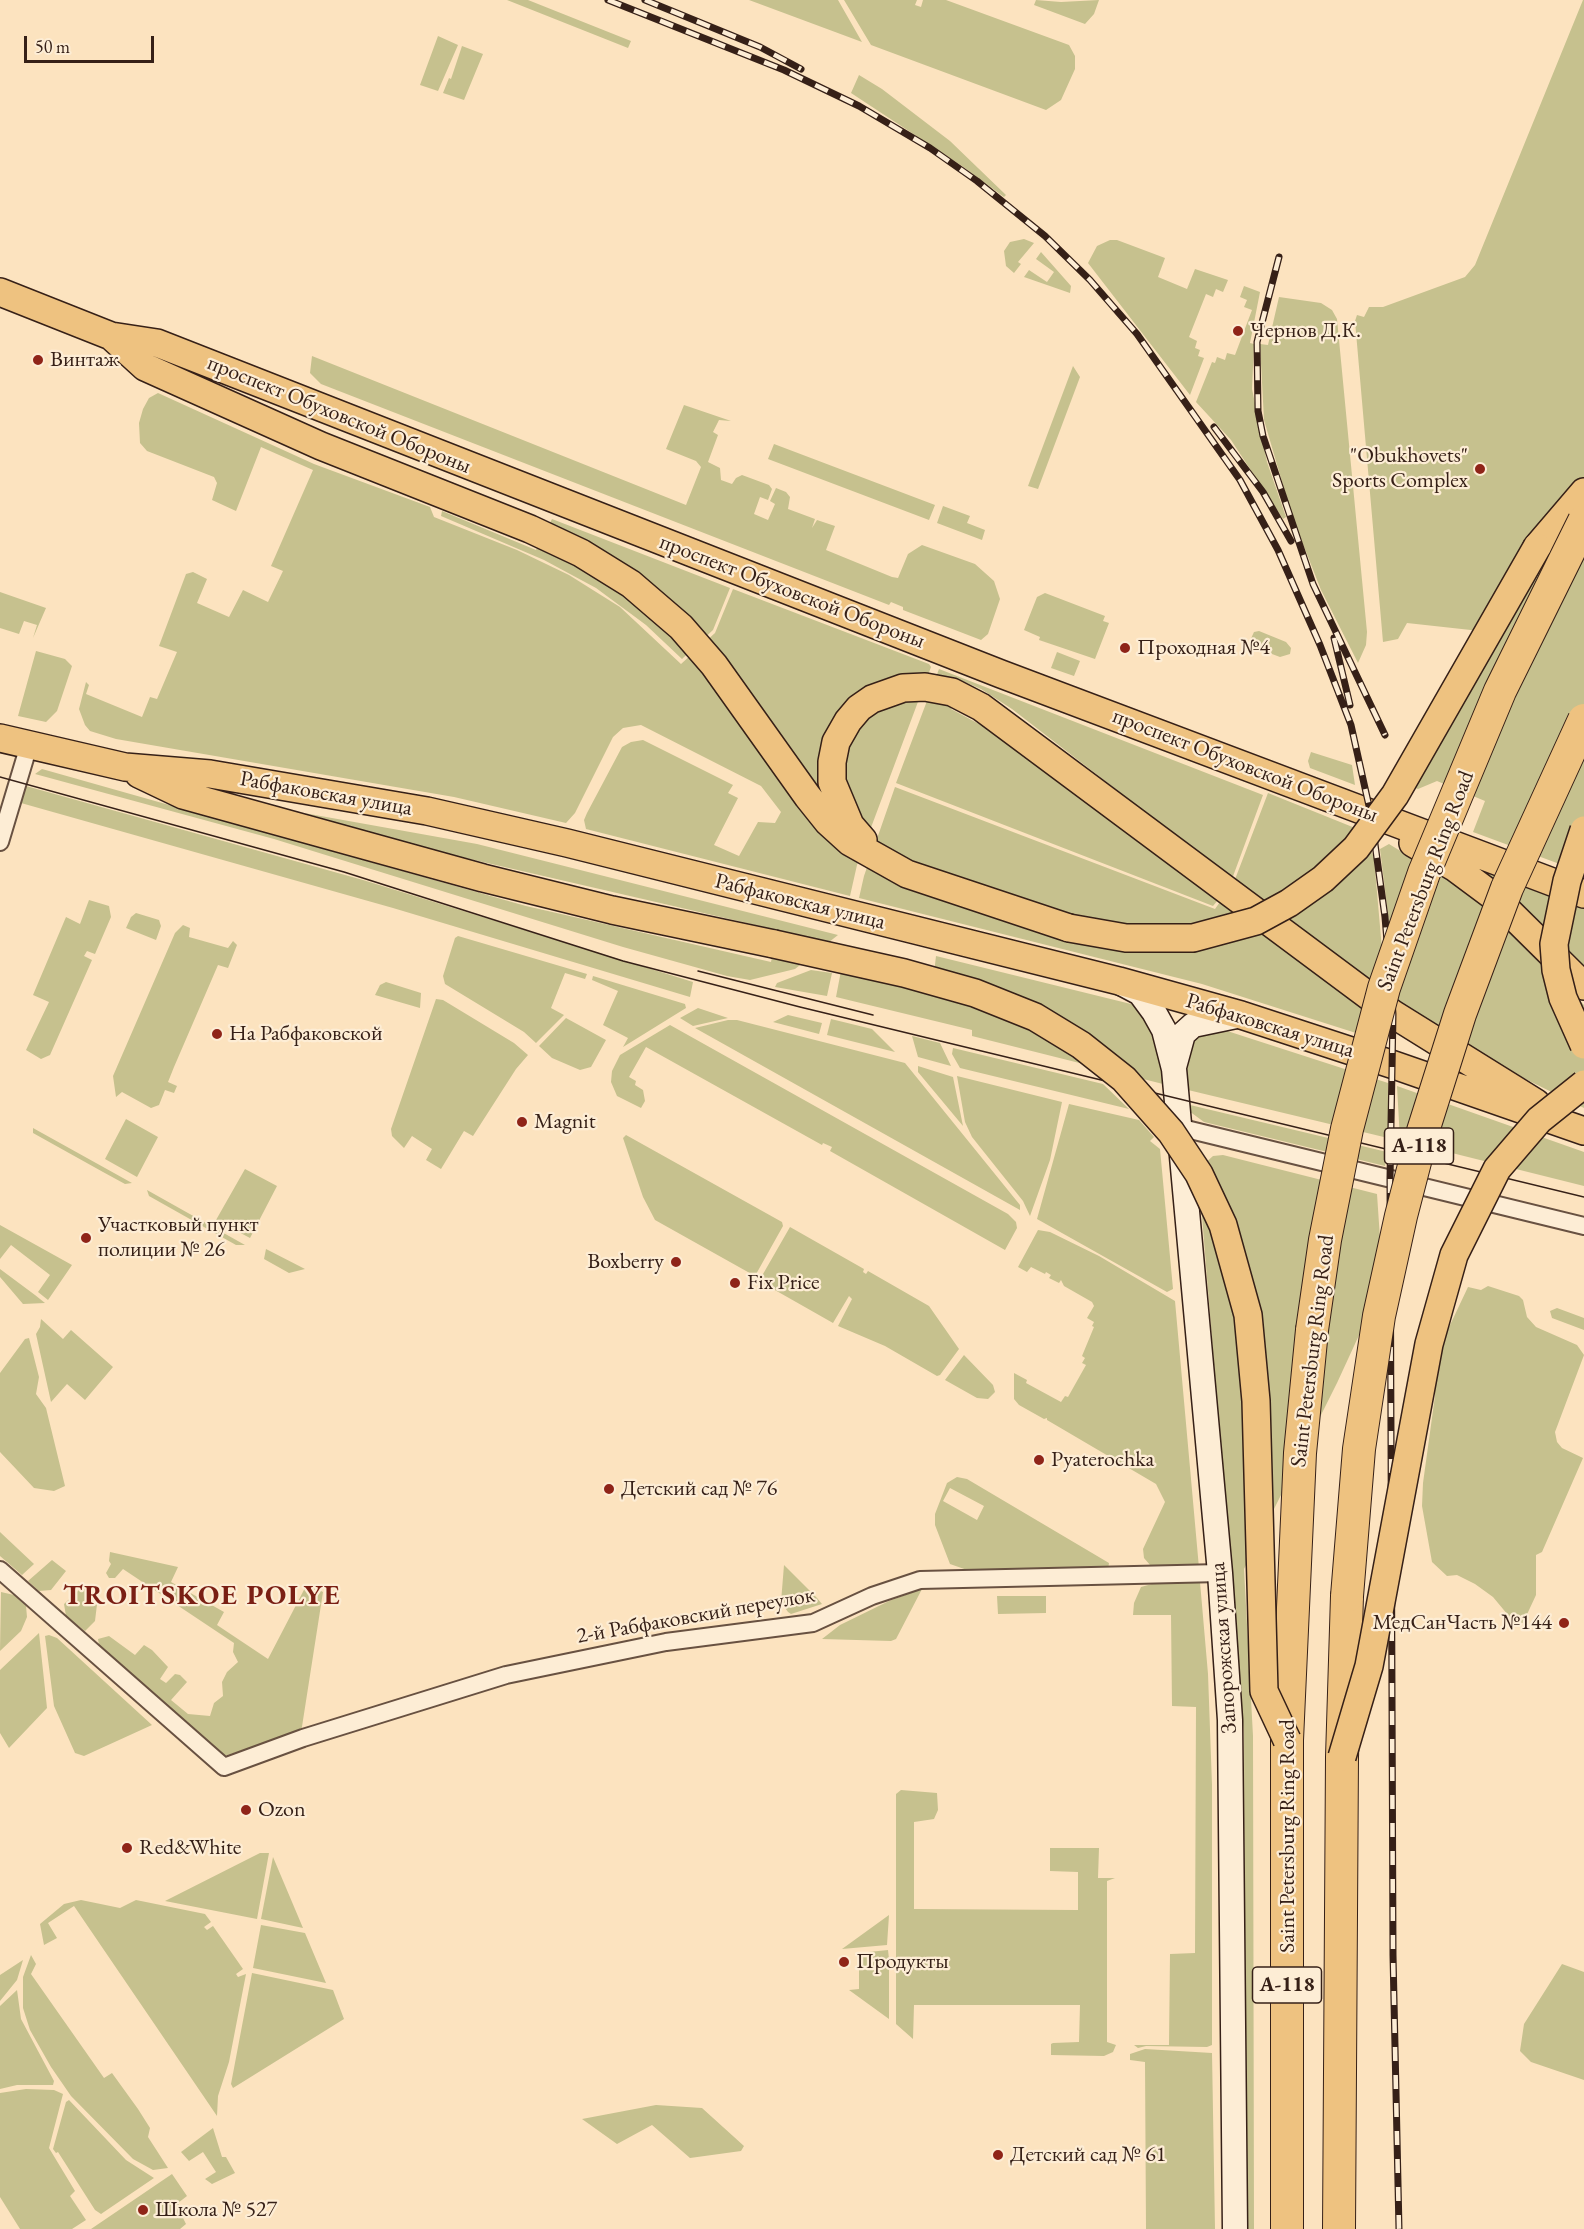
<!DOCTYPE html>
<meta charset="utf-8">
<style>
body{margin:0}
#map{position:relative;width:1584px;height:2229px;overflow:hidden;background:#fce3bf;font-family:"EB Garamond",serif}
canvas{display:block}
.scale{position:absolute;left:24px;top:36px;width:130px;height:27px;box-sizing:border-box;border:3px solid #362017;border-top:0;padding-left:8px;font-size:18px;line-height:21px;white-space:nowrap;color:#362017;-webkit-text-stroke:4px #fdedd5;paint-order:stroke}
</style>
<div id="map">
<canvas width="1584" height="2229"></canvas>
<div class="scale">50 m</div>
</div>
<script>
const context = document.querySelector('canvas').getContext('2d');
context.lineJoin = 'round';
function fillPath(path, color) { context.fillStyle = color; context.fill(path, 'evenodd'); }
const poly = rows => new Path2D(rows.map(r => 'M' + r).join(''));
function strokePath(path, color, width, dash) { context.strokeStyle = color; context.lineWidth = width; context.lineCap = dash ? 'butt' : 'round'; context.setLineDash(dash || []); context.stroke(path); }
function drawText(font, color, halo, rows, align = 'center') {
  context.font = font + ' "EB Garamond",serif'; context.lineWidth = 4.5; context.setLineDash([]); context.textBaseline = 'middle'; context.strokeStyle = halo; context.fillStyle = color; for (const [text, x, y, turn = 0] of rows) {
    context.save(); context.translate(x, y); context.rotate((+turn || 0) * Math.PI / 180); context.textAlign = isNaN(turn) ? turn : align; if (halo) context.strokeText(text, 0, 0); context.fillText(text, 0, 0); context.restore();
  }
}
fillPath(poly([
 [507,0,528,0,631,41,628,48],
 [749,0,838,0,862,42],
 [844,0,917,0,915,5,921,7,923,0,946,0,1069,45,1075,56,1075,69,1061,100,1046,110,871,45],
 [1036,0,1061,2,1099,0,1094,14,1085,24,1034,5],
 [1583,0,1584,0,1584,873,1473,832,1485,801,1437,781,1418,789,1410,786,1489,632,1407,623,1398,639,1383,642,1355,321,1357,315,1364,317,1369,307,1383,307,1465,277,1475,265],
 [438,36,458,45,438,91,420,85],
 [462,46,483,54,464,100,443,93,449,78,451,79],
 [859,75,882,89,950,141,1006,195,1004,197,962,166,851,93],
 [1024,239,1034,243,1018,262,1021,264,1014,273,1006,266,1004,251,1010,242],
 [1110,240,1117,240,1165,258,1158,277,1187,289,1195,269,1228,280,1223,292,1216,289,1213,297,1206,294,1189,337,1197,341,1195,348,1200,350,1198,356,1204,358,1190,395,1088,263,1097,246],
 [1041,252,1071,286,1070,293,1024,277,1029,270,1047,282,1054,272,1036,259],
 [1244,286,1260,292,1250,343,1254,344,1252,389,1267,462,1286,517,1283,519,1231,440,1196,402,1212,362,1215,363,1217,357,1225,360,1227,353,1235,355,1252,310,1244,307,1247,300,1240,297],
 [1279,297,1321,303,1332,310,1337,319,1367,632,1366,645,1358,663,1321,590,1292,516,1264,420,1260,344,1268,345],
 [312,356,686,505,701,467,696,461,666,449,684,405,731,421,719,420,713,432,718,435,708,462,720,468,721,480,732,484,736,478,742,475,769,485,772,489,768,500,760,497,754,514,768,520,775,504,770,501,776,488,786,492,790,497,788,509,815,519,812,528,817,520,835,526,826,550,892,577,898,578,908,554,922,545,975,564,994,581,1000,599,988,634,981,640,903,610,903,607,891,602,889,605,321,384,310,373],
 [1073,366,1080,377,1038,489,1028,486],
 [158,393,314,464,430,507,434,517,517,550,569,575,620,607,681,664,715,633,733,589,929,664,931,667,857,865,850,896,586,829,584,820,587,813,622,747,631,742,643,740,733,785,728,793,738,798,714,845,739,856,758,822,775,823,781,812,761,786,641,725,623,728,613,737,575,813,566,823,454,797,116,739,90,731,85,725,79,709,86,682,89,685,86,694,142,717,150,697,157,699,177,652,159,646,186,574,193,572,207,579,197,603,229,617,243,590,268,602,283,571,271,566,313,470,261,447,236,511,212,500,217,483,214,477,147,451,140,443,139,423,143,409,149,398],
 [774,444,935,505,929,520,768,459],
 [943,506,970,516,967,523,985,530,982,540,937,523],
 [442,511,536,550,552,519,730,588,713,630,682,659,646,625,596,588,544,560,441,516],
 [0,592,46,608,33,638,37,625,24,621,19,634,0,628],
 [1045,593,1105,616,1103,621,1109,623,1095,659,1039,640,1040,637,1024,630,1037,597],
 [1259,631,1286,642,1291,648,1290,654,1280,657,1248,645,1254,632],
 [36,651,65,659,72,666,57,711,46,722,18,716],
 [1057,652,1080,661,1074,676,1051,668],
 [939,669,1263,795,1232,879,1012,709,981,689,960,680,951,709,994,732,1218,900,1213,906,896,783],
 [1311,752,1352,765,1355,785,1310,768,1308,761],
 [42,769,526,906,771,962,777,930,418,847,304,813,477,844,838,935,795,969,750,980,727,976,623,947,274,839,35,774],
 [26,786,363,880,693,982,690,997,393,908,21,803],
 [895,787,1215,909,1222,899,1382,1016,1378,1040,1202,984,859,898,864,876],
 [1268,793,1365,832,1374,858,1386,995,1234,882],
 [1389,844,1470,894,1527,945,1584,1005,1584,1108,1499,1066,1399,1004,1380,849],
 [1476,867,1584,905,1584,968],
 [89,900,109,906,111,917,95,954,87,951,84,956,92,960,50,1055,41,1059,26,1050,49,1002,33,995,66,917,80,924],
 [136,913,159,920,161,926,156,940,126,928,131,917],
 [183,925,190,928,189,937,228,948,233,941,237,945,228,968,218,965,174,1067,168,1082,177,1086,174,1093,165,1090,159,1105,151,1108,122,1092,116,1097,113,1076,175,933],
 [458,936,526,956,587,974,585,979,565,973,551,1008,564,1015,536,1043,524,1032,445,984,443,976,455,938],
 [844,955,934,973,936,956,1135,1005,1159,1038,1163,1084,972,1036,972,1030,836,997],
 [811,970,832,973,827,996,775,987,777,983],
 [593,976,685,1004,686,1008,623,1047,628,1038,603,1025,618,991,592,980],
 [386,982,421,993,420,1008,375,995,380,985],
 [436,999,443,1000,514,1043,528,1055,516,1069,473,1136,464,1131,441,1169,426,1160,432,1149,412,1136,404,1148,392,1136,391,1129],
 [698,1008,728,1018,693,1026,680,1018],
 [788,1015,822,1023,819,1034,773,1022],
 [566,1018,606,1040,591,1067,580,1070,552,1058,539,1046],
 [831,1019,872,1029,895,1052,827,1035],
 [728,1020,737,1020,905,1063,1020,1205,1020,1210,695,1028],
 [670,1025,1008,1214,1016,1222,1017,1228,1005,1250,830,1151,832,1147,823,1143,822,1145,646,1047,629,1077,636,1081,635,1085,643,1090,645,1101,641,1108,617,1096,611,1082,612,1071,620,1055],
 [1218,1028,1388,1083,1388,1138,1188,1090,1184,1053,1188,1040],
 [912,1036,940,1043,951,1066,918,1057],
 [953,1048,1103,1084,1129,1109,960,1068,952,1054],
 [918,1066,953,1077,963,1126,918,1072],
 [957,1076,1062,1102,1050,1160,1030,1216,1023,1201,972,1137,965,1122],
 [1397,1086,1584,1152,1584,1186,1400,1140],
 [1069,1104,1139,1120,1154,1137,1150,1141,1160,1149,1173,1289,1167,1292,1037,1219],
 [1190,1105,1387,1152,1385,1166,1204,1122,1189,1111],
 [126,1119,158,1137,137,1177,105,1159],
 [33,1128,132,1183,125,1184,103,1172,33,1133],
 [626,1135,782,1222,783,1226,755,1276,655,1220,643,1197,623,1138],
 [1223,1155,1377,1194,1383,1283,1337,1383,1244,1569,1253,1736,1254,2229,1248,2229,1245,2120,1244,1734,1202,1216,1193,1174,1213,1156],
 [245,1169,277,1186,250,1238,216,1220],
 [147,1190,245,1245,236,1245,149,1196],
 [0,1225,72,1265,48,1300,38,1292,50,1275,11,1245,0,1259],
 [790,1227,864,1269,863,1272,866,1274,868,1271,929,1306,959,1349,940,1375,937,1376,885,1346,838,1326,852,1299,849,1296,833,1323,759,1281],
 [1038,1230,1050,1232,1099,1256,1175,1301,1199,1568,1160,1568,1150,1565,1144,1558,1143,1549,1165,1502,1156,1484,1047,1420,1047,1418,1044,1419,1019,1405,1014,1399,1014,1373,1027,1380,1026,1383,1061,1402,1065,1396,1068,1397,1086,1365,1082,1363,1085,1358,1082,1356,1094,1327,1092,1326,1094,1322,1087,1318,1094,1306,1092,1302,1064,1286,1061,1280,1059,1283,1049,1278,1051,1275,1046,1272,1045,1274,1031,1267,1027,1272,1018,1267],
 [266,1249,305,1269,289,1273,264,1259],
 [0,1269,35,1295,45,1303,23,1304,0,1277],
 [1488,1286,1519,1296,1523,1300,1527,1317,1536,1327,1577,1345,1584,1355,1555,1432,1557,1442,1562,1448,1583,1458,1542,1552,1536,1555,1536,1595,1523,1623,1513,1621,1493,1597,1475,1584,1457,1575,1447,1576,1432,1562,1422,1506,1423,1483,1435,1396,1435,1377,1442,1342,1468,1287,1481,1290],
 [1557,1308,1584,1318,1584,1330,1552,1318,1550,1311],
 [41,1319,63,1339,71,1330,113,1367,85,1400,67,1384,51,1402,36,1334,40,1327],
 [29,1338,39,1377,36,1394,46,1408,65,1486,54,1491,34,1488,0,1452,0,1373,25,1339],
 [964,1355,993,1385,995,1392,988,1399,977,1398,945,1380],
 [957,1477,967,1479,1109,1563,1108,1570,970,1571,950,1564,935,1525,935,1514,947,1483],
 [950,1488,984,1506,977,1520,943,1501],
 [0,1532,34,1564,22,1575,0,1556],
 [110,1552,178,1567,171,1582,224,1612,217,1625,268,1659,307,1584,323,1592,301,1733,224,1756,99,1645,98,1639,109,1636,135,1655,144,1645,152,1650,168,1667,160,1679,166,1683,175,1674,180,1675,187,1682,171,1700,188,1714,210,1716,214,1703,223,1696,222,1682,227,1672,238,1662,233,1652,234,1643,123,1569,115,1578,109,1578,106,1573,111,1564,109,1561],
 [52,1560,66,1571,51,1590,39,1591,28,1581],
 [784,1565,817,1598,822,1604,791,1614,788,1612,781,1602],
 [1159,1582,1200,1582,1208,1674,1212,1785,1212,2045,1207,2047,1146,2046,1138,2048,1134,2045,1169,2045,1170,1954,1195,1953,1196,1707,1172,1706,1171,1615,1133,1615,1134,1603,1141,1587],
 [86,1587,91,1588,98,1596,95,1621,85,1631,66,1616,64,1604,79,1590],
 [922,1589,896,1639,891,1641,822,1639,840,1625,889,1601],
 [1,1592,14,1595,26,1606,27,1617,21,1631,0,1651],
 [997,1596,1046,1596,1046,1613,998,1614],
 [39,1633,47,1708,9,1748,0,1733,0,1670],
 [49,1635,57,1638,152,1725,84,1756,75,1753,54,1706,45,1636],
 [901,1790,937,1793,938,1810,934,1819,914,1822,914,1909,1078,1910,1078,1872,1050,1871,1050,1848,1099,1848,1098,1878,1115,1878,1107,1881,1107,2042,1116,2045,1113,2052,1104,2056,1051,2055,1051,2044,1053,2043,1079,2042,1080,2005,914,2005,913,2039,896,2024,896,1794],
 [260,1853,269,1853,257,1919,165,1901],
 [273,1857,303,1928,261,1919],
 [81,1900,120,1908,136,1900,205,1914,211,1922,204,1927,207,1930,213,1926,243,1969,236,1974,238,1977,246,1974,229,2062,218,2096,217,2116,74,1906,48,1923,57,1938,44,1945,40,1924,64,1904],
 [889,1915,887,1945,842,1949],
 [261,1925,305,1933,326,1983,253,1968],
 [888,1950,889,1959,889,2019,849,1990,859,1989,859,1953],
 [31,1955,36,1964,31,1974,104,2078,112,2073,138,2109,150,2128,148,2137,168,2168,153,2170,133,2159,71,2096,51,2067,30,2030,23,2008,23,1977],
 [23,1960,17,1980,0,2001,0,1975],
 [1562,1964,1584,1972,1584,2080,1531,2062,1520,2051,1524,2024],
 [252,1973,333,1990,344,2019,233,2088,231,2084],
 [17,1990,21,2019,54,2081,53,2085,17,2085,0,2089,0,2006],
 [1145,2049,1212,2053,1215,2229,1146,2229,1145,2062,1130,2060,1130,2054],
 [26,2089,54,2090,63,2094,49,2148,75,2191,70,2196,86,2220,72,2229,20,2229,0,2197,0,2093],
 [69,2100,126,2160,154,2178,101,2214,95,2210,58,2152,56,2153,53,2149,66,2102],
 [656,2105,702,2108,744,2146,741,2151,690,2158,652,2125,617,2144,582,2119],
 [213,2128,222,2157,226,2157,235,2173,212,2184,205,2179,216,2172,203,2152,189,2161,181,2152],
 [172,2174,187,2196,178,2203,186,2217,183,2218,186,2224,180,2229,91,2229]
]), '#c6c18e');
const street = poly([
 [0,842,29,745],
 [1178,1127,1584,1226],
 [0,1570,224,1767,303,1738,506,1675,666,1642,813,1623,872,1596,920,1580,1220,1573]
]);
const secondary = poly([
 [1123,984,1140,993,1154,1012,1164,1030,1174,1069,1220,1573,1230,1720,1235,2229],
 [1174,1067,1183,1034,1193,1025,1241,1015]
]);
const primary = poly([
 [0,292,111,336,157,343,1001,674,1584,894],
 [111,336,145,367,321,446,530,529,581,553,631,584,681,627,714,665,808,797,828,822,850,842,907,874,1069,928],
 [1537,547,1584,492],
 [0,738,125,767,210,774,427,811,567,843,1119,981,1241,1015,1394,1065,1584,1131],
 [139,774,183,795,483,878,612,910,774,944],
 [863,840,850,825,832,782,832,762,836,742,848,721,859,708,872,699,903,688,925,687,952,692,981,707,1393,1014,1536,1103],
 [1413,843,1454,867,1493,896,1584,986]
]);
const highway = poly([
 [1287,2229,1287,1740,1300,1453,1312,1330],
 [1339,2229,1342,1757,1347,1596]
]);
strokePath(street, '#685141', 20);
strokePath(secondary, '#362017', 27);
strokePath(primary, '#362017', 30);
strokePath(highway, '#362017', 34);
strokePath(street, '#fdedd5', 16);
strokePath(secondary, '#fdedd5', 24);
strokePath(primary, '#eec280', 27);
strokePath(highway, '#eec280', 32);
strokePath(poly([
 [0,777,344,872,623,961,800,1007,1584,1197],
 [698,971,873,1015]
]), '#362017', 1.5);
const rail = poly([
 [608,0,784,70,859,106,930,148,977,181,1045,236,1090,280,1137,334,1240,480,1278,550,1320,645,1351,725,1371,815,1385,917,1393,1014,1390,1179,1393,1955,1399,2229],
 [645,0,760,47,801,69],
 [1279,257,1257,342,1258,411,1263,436,1313,584,1385,735],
 [1214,427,1263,492,1291,541],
 [1334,638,1350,705]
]);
strokePath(rail, '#362017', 7);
strokePath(rail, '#fdedd5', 4.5, [14]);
const primaryBridge = poly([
 [1584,830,1567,881,1554,944,1556,970,1563,998,1584,1045],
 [1069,928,1126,938,1193,938,1256,921,1289,903,1323,879,1356,848,1395,795,1537,547],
 [774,944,904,973,975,993,1035,1017,1081,1045,1124,1079,1171,1132,1199,1174,1223,1225,1248,1315,1256,1401,1264,1691,1287,1740],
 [1342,1757,1369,1666,1429,1344,1454,1255,1497,1169,1539,1120,1584,1084]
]);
const highwayBridge = poly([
 [1312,1330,1325,1240,1347,1129,1384,988,1424,873,1500,691,1584,521],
 [1347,1596,1359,1449,1379,1316,1401,1216,1423,1131,1460,1014,1507,888,1584,720]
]);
strokePath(primaryBridge, '#362017', 30, []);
strokePath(highwayBridge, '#362017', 34, []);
strokePath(primaryBridge, '#eec280', 27);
strokePath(highwayBridge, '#eec280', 32);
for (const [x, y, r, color] of [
 [1238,331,6,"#8f2418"],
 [38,360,6,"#8f2418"],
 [1480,469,6,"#8f2418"],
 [1125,648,6,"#8f2418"],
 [217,1034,6,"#8f2418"],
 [522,1122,6,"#8f2418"],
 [86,1238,6,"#8f2418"],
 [676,1262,6,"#8f2418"],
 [735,1283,6,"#8f2418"],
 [1039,1460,6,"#8f2418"],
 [609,1489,6,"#8f2418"],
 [1564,1623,6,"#8f2418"],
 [246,1810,6,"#8f2418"],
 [127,1848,6,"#8f2418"],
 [844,1962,6,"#8f2418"],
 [998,2155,6,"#8f2418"],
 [143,2210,6,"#8f2418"]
]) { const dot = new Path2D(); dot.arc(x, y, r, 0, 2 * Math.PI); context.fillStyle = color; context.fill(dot); strokePath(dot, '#fdedd5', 2); }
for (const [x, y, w] of [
 [1419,1146,69],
 [1287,1985,69]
]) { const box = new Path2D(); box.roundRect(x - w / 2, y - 18, w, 36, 4.5); context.fillStyle = '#fdedd5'; context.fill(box); strokePath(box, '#362017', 1.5); }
drawText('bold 21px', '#362017', null, [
 ["А-118",1419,1146],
 ["А-118",1287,1985]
]);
drawText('22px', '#362017', '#fdedd5', [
 ["Чернов Д.К.",1250,331],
 ["Винтаж",50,360],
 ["\"Obukhovets\"",1468,456,"right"],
 ["Sports Complex",1468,481,"right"],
 ["Проходная №4",1137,648],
 ["На Рабфаковской",229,1034],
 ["Magnit",534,1122],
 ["Участковый пункт",98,1225],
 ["полиции № 26",98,1250],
 ["Boxberry",664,1262,"right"],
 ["Fix Price",747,1283],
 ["Pyaterochka",1051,1460],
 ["Детский сад № 76",621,1489],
 ["МедСанЧасть №144",1552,1623,"right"],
 ["Ozon",258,1810],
 ["Red&White",139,1848],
 ["Продукты",856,1962],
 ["Детский сад № 61",1010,2155],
 ["Школа № 527",155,2210]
], 'left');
drawText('22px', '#362017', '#fdedd5', [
 ["проспект Обуховской Обороны",339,415,22],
 ["проспект Обуховской Обороны",792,592,21],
 ["проспект Обуховской Обороны",1245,766,21],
 ["Рабфаковская улица",326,794,10],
 ["Saint Petersburg Ring Road",1426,881,-69],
 ["Рабфаковская улица",800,902,14],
 ["Рабфаковская улица",1270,1026,17],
 ["Saint Petersburg Ring Road",1313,1351,-83],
 ["2-й Рабфаковский переулок",696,1616,-10],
 ["Запорожская улица",1224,1648,-94],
 ["Saint Petersburg Ring Road",1288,1836,-90]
]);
context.letterSpacing = '1.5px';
drawText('bold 28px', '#7a1f14', '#fdedd5', [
 ["TROITSKOE POLYE",202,1596]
]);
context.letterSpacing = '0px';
</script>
